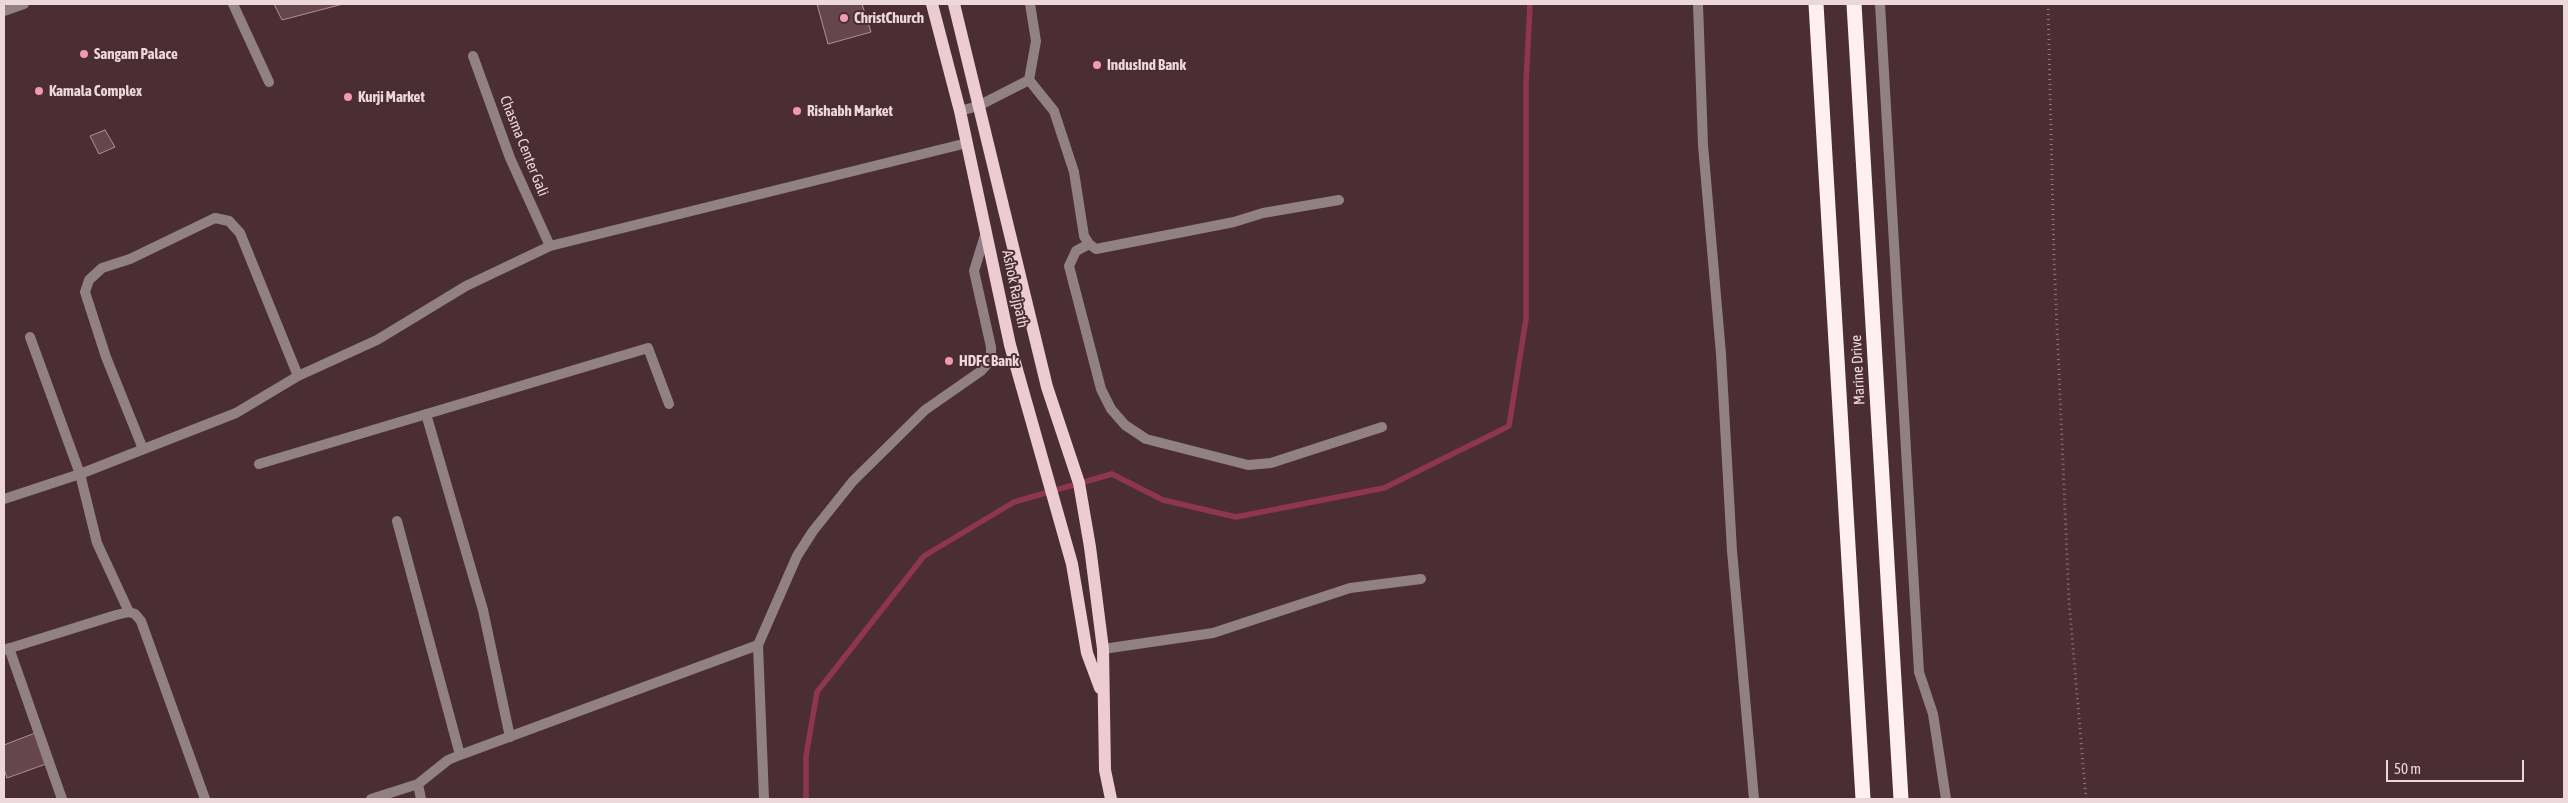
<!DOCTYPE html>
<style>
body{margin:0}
#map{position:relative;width:2568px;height:803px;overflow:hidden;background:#4b2d34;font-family:"Asap Condensed",sans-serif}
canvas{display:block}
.frame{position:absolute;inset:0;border:5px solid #ecd8dc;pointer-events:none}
.scale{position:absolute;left:2386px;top:760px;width:138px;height:22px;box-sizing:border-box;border:2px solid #ecd8dc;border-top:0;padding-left:6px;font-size:15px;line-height:18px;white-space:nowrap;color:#ecd8dc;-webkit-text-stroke:4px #4b2d34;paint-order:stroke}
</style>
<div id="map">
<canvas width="2568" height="803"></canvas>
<div class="frame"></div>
<div class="scale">50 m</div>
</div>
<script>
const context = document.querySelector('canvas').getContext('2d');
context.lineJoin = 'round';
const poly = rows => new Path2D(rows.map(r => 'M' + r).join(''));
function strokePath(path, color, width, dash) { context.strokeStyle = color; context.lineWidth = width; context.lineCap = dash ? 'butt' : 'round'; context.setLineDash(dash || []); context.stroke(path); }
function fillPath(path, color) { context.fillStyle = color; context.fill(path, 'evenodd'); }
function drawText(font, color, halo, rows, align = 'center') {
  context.font = font + ' "Asap Condensed",sans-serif'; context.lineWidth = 4; context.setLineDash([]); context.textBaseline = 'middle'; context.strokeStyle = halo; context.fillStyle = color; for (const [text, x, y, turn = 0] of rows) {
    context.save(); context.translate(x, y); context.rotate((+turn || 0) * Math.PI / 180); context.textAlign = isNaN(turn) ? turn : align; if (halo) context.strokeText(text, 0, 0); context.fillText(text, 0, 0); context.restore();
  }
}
strokePath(poly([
 [806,799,806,756,817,692,924,556,1014,502,1112,474,1163,500,1236,517,1384,488,1509,426,1526,319,1526,84,1530,4]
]), '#8e3650', 5.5);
const building = poly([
 [274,4,343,4,282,20,274,4],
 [817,4,862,4,871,32,828,44,817,4],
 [105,130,115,147,99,154,90,136,105,130],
 [35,733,46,764,7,778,4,769,4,745,35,733]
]);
fillPath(building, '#66464e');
strokePath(building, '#b38e96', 1);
strokePath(poly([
 [2048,4,2054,258,2069,601,2086,799]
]), '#91787d', 3, [1, 4]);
strokePath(poly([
 [1880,4,1919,672,1933,714,1946,799]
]), '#918184', 10);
strokePath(poly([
 [233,4,269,82],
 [1698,4,1703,145,1721,354,1732,551,1754,799],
 [4,11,24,4],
 [473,56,510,158,550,246],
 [1029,80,1054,111,1074,172,1084,236,1089,244,1096,249,1234,222,1263,213,1339,200],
 [960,111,978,106,1029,80,1036,41,1030,4],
 [1089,244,1076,251,1069,266,1101,389,1111,409,1125,425,1146,439,1248,465,1271,463,1382,427],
 [30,337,80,474,97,543,129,612],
 [426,414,483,610,510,737],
 [143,449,106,357,85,292,89,280,102,268,130,259,215,218,229,221,240,233,298,376],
 [259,464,648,348,669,404],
 [4,499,80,474,236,413,298,376,377,340,466,286,550,246,967,143],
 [397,521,460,755],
 [758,645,764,799],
 [9,648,62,799],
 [1103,649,1213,633,1350,588,1421,579],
 [4,650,116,615,129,612,135,614,141,621,205,799],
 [418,784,421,799],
 [371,799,418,784,448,760,460,755,758,645,797,556,813,531,853,481,925,410,981,371,991,360,991,347,974,271,986,232]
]), '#918184', 10);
strokePath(poly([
 [932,4,960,111,1010,345,1072,564,1087,653,1100,688],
 [954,4,1047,387,1079,483,1090,547,1103,649,1105,770,1111,799]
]), '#eccbd1', 12);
strokePath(poly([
 [1816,4,1863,799],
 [1854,4,1901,799]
]), '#ffeff2', 15);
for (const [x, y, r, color] of [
 [844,18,5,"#f29aaf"],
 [84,54,5,"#f29aaf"],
 [1097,65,5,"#f29aaf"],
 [39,91,5,"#f29aaf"],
 [348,97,5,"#f29aaf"],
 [797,111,5,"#f29aaf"],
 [949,361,5,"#f29aaf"]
]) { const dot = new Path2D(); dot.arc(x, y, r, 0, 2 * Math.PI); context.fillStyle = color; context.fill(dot); strokePath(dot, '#4b2d34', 2); }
drawText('bold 15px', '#ecd8dc', '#4b2d34', [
 ["ChristChurch",854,18],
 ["Sangam Palace",94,54],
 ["IndusInd Bank",1107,65],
 ["Kamala Complex",49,91],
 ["Kurji Market",358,97],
 ["Rishabh Market",807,111],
 ["HDFC Bank",959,361]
], 'left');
drawText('15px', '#ecd8dc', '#4b2d34', [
 ["Chasma Center Gali",524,146,68],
 ["Ashok Rajpath",1015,289,78],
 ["Marine Drive",1858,370,-93]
]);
</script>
